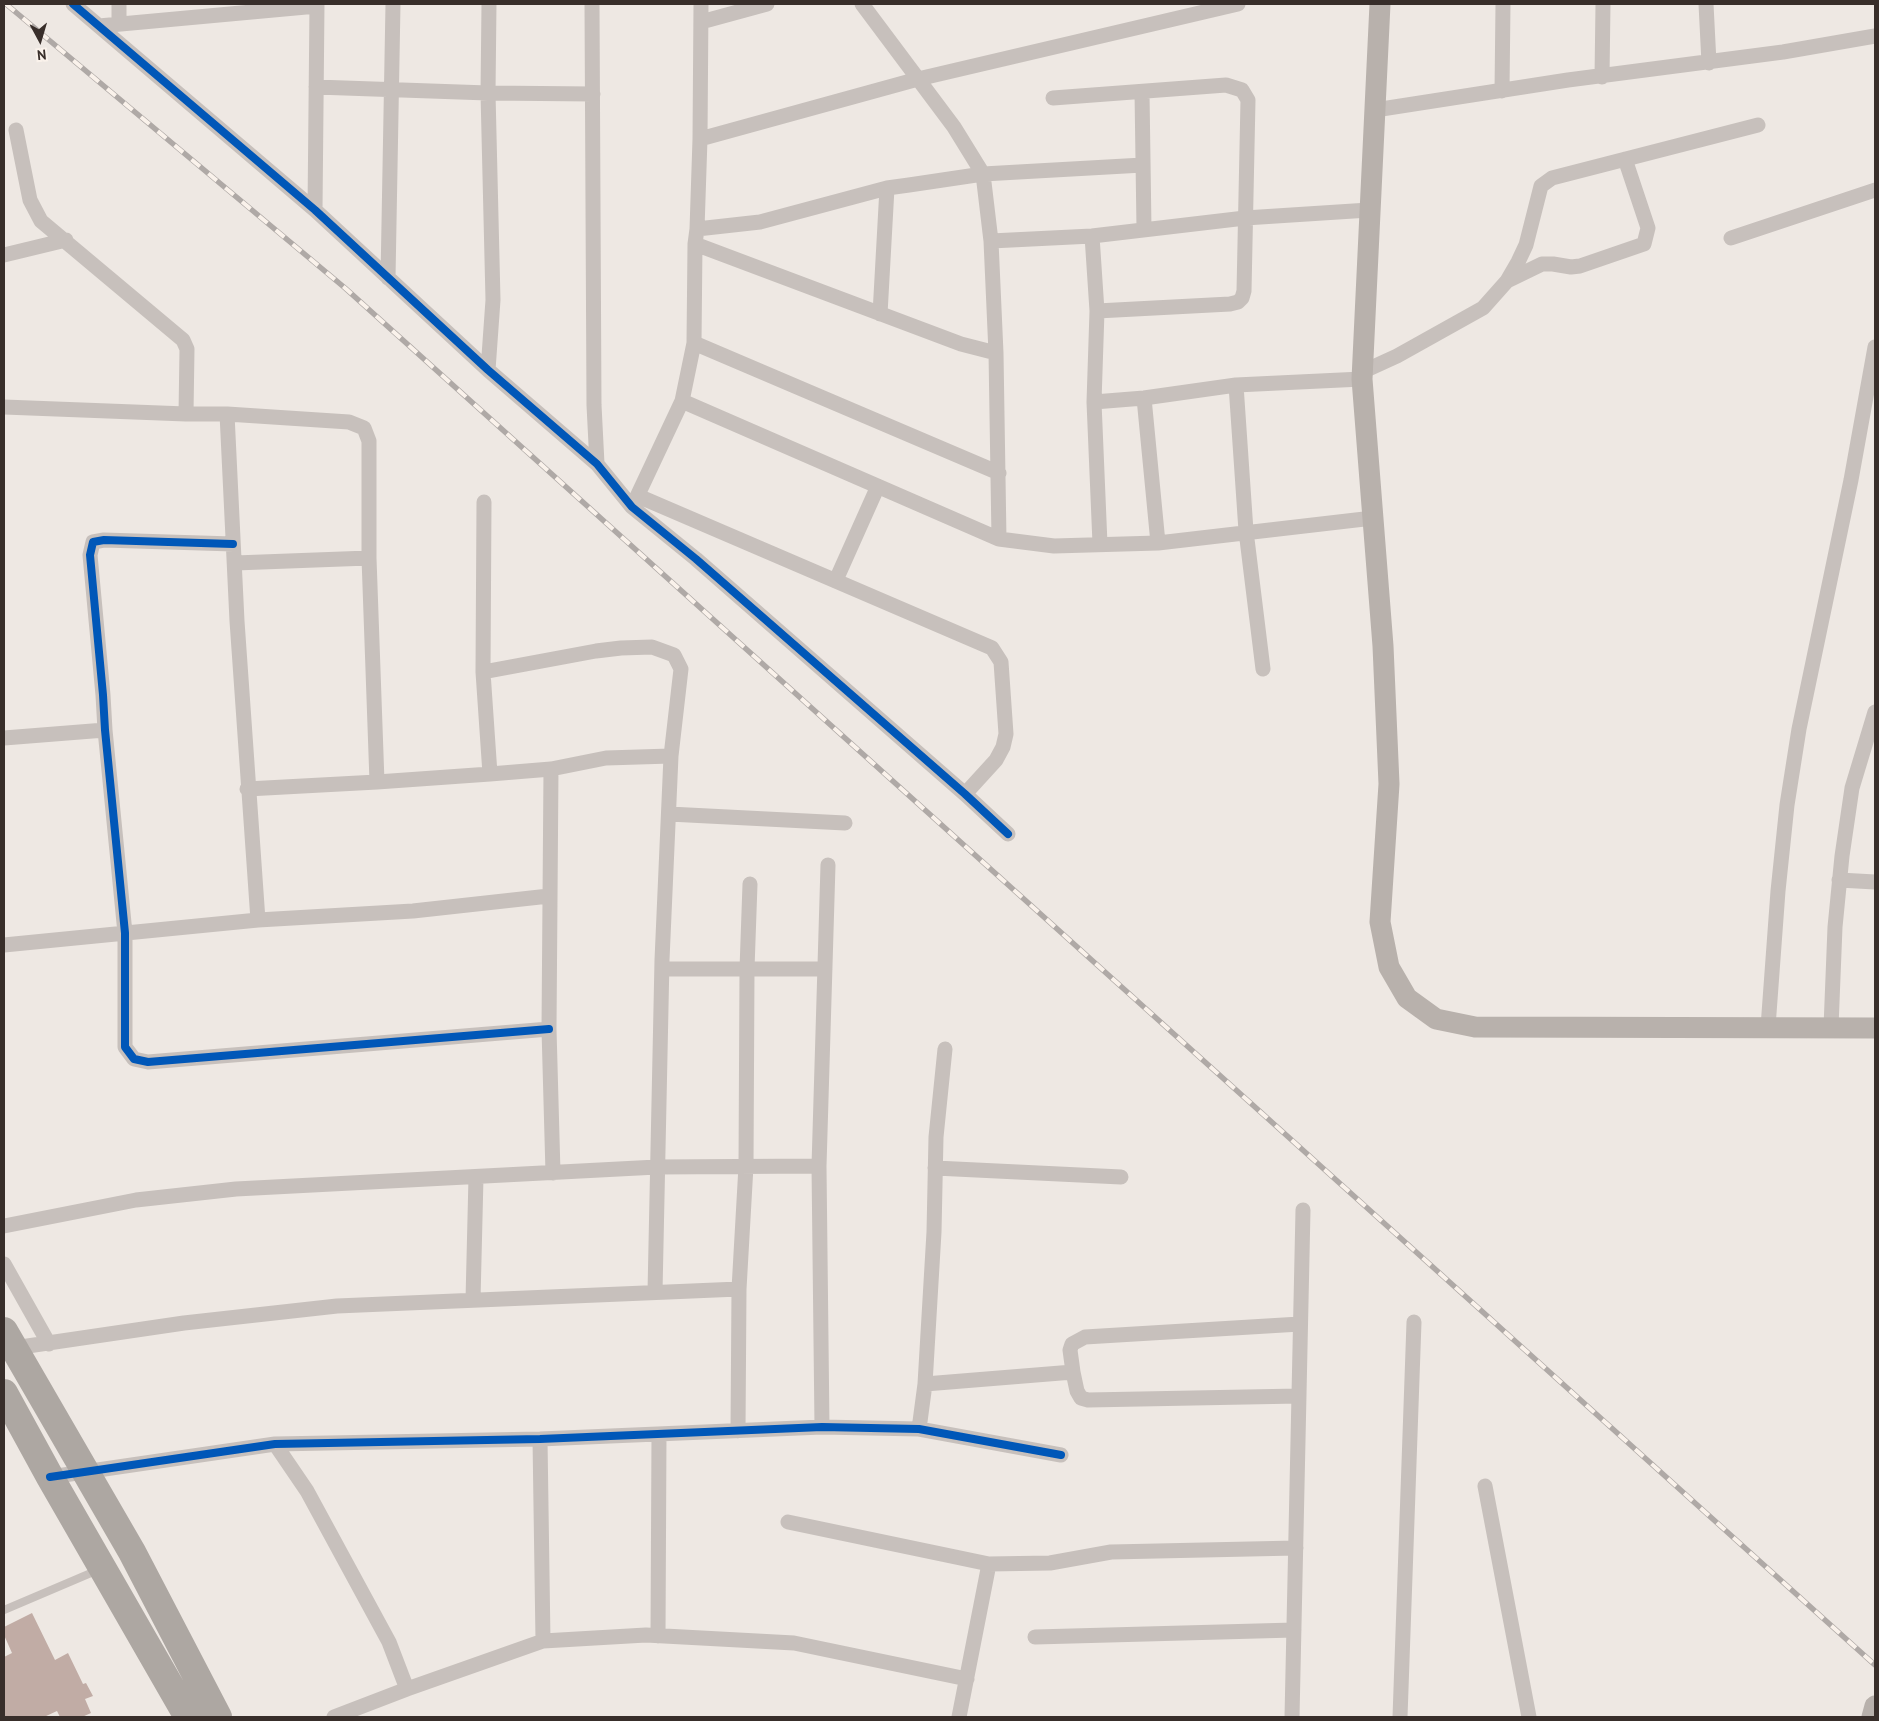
<!DOCTYPE html>
<style>
body{margin:0}
#map{position:relative;width:1879px;height:1721px;overflow:hidden;background:#eee8e3;font-family:"PT Sans",sans-serif}
canvas{display:block}
.frame{position:absolute;inset:0;border:5px solid #382e2a;pointer-events:none}
.north{position:absolute;left:15px;top:15px;width:50px;height:50px;-webkit-text-stroke:4px #faf2eb;paint-order:stroke;rotate:174deg;font-size:14px;font-weight:700;line-height:20px;text-align:center;color:#382e2a}
.north::after{content:'';display:block;margin:auto;width:18px;height:22px;background:#382e2a;clip-path:polygon(50% 0,100% 100%,50% 72%,0 100%)}
</style>
<div id="map">
<canvas width="1879" height="1721"></canvas>
<div class="frame"></div>
<div class="north">N</div>
</div>
<script>
const context = document.querySelector('canvas').getContext('2d');
context.lineJoin = 'round';
function fillPath(path, color) { context.fillStyle = color; context.fill(path, 'evenodd'); }
const poly = rows => new Path2D(rows.map(r => 'M' + r).join(''));
function strokePath(path, color, width, dash) { context.strokeStyle = color; context.lineWidth = width; context.lineCap = dash ? 'butt' : 'round'; context.setLineDash(dash || []); context.stroke(path); }
fillPath(poly([
 [32,1613,55,1660,68,1653,83,1684,86,1683,93,1696,85,1699,91,1713,82,1717,60,1717,57,1711,44,1717,4,1717,4,1657,12,1653,4,1635,4,1627]
]), '#c1aca5');
strokePath(poly([
 [4,1610,98,1570]
]), '#c7c0bc', 8);
strokePath(poly([
 [73,4,315,210,488,370,597,464,632,507,696,559,965,794,1008,834],
 [592,4,594,405,597,464],
 [862,4,954,127,983,174,991,241,996,353,999,539],
 [1706,4,1709,63],
 [701,22,767,4],
 [119,24,119,4],
 [99,26,317,6],
 [1602,77,1603,4],
 [316,87,488,93,593,94],
 [1502,91,1503,4],
 [1142,92,1144,229],
 [1053,98,1226,85,1242,90,1248,100,1244,291,1242,298,1238,302,1230,304,1097,311],
 [1375,110,1568,80,1783,52,1875,36],
 [16,130,30,200,41,221,183,340,187,349,186,414],
 [700,139,918,79,1238,4],
 [315,210,317,4],
 [697,229,760,222,887,188,909,185,983,174,1143,165],
 [1092,236,1097,311,1094,402,1100,544],
 [1731,238,1875,190],
 [991,241,1092,236,1245,218,1369,210],
 [695,244,961,344,996,353],
 [4,255,66,240],
 [388,278,393,4],
 [1507,281,1542,264,1553,264,1571,267,1580,266,1644,244,1648,228,1625,159],
 [880,314,887,188],
 [694,343,999,473],
 [488,370,493,300,488,93,489,4],
 [1362,372,1397,356,1483,308,1507,281,1518,262,1526,245,1541,186,1552,178,1758,125],
 [1236,385,1246,531,1263,669],
 [1144,398,1158,543],
 [682,401,999,539,1054,546,1158,543,1373,518],
 [1094,402,1144,398,1236,385,1362,379],
 [4,407,186,414,227,414,349,422,364,428,369,441,369,558,377,782],
 [227,414,237,621,258,920],
 [638,496,992,648,1001,662,1006,734,1003,747,996,760,965,794],
 [484,502,483,672,490,774],
 [634,503,682,401,694,343,695,244,697,229,700,139,701,4],
 [233,544,104,540,93,542,90,555,103,695,105,730,125,933,125,1047,134,1059,148,1062,549,1029],
 [235,563,369,558],
 [836,580,878,486],
 [483,672,596,651,621,648,652,647,674,655,681,669,671,756,662,960,655,1292],
 [4,738,105,730],
 [551,769,549,1029,553,1173],
 [247,789,377,782,490,774,551,769,606,758,671,756],
 [669,814,845,823],
 [1839,880,1875,882],
 [4,945,258,920,413,911,549,896],
 [662,969,825,969],
 [1768,1027,1778,891,1787,805,1799,729,1851,480,1875,347],
 [1831,1027,1835,927,1842,856,1852,788,1875,712],
 [935,1168,1121,1177],
 [4,1226,136,1200,236,1189,657,1167,819,1166],
 [4,1264,49,1344],
 [473,1300,476,1177],
 [14,1348,184,1323,337,1306,739,1289],
 [1073,1372,1077,1391,1081,1398,1088,1400,1299,1396],
 [925,1384,1073,1372,1070,1350,1072,1344,1085,1337,1300,1324],
 [822,1427,819,1166,828,865],
 [919,1429,925,1384,934,1232,936,1137,945,1049],
 [738,1431,739,1289,746,1166,747,969,750,884],
 [540,1439,543,1641],
 [275,1444,307,1491,389,1642,407,1689],
 [50,1477,275,1444,540,1439,822,1427,919,1429,1061,1455],
 [1485,1486,1529,1717],
 [788,1522,989,1564,1050,1563,1111,1552,1296,1548],
 [658,1636,659,1434],
 [1035,1637,1294,1630],
 [334,1717,407,1689,543,1641,646,1635,794,1643,967,1679],
 [959,1717,989,1564],
 [1292,1717,1303,1210],
 [1400,1717,1414,1322]
]), '#c7c0bc', 15);
strokePath(poly([
 [1380,4,1362,379,1383,646,1389,784,1380,922,1389,967,1407,998,1436,1019,1475,1027,1875,1028],
 [1872,1717,1875,1706]
]), '#b8b1ac', 21);
strokePath(poly([
 [4,1331,132,1552,218,1717],
 [4,1393,50,1477,188,1717]
]), '#ada7a2', 28);
const rail = poly([
 [6,4,345,288,1875,1665]
]);
strokePath(rail, '#afa9a6', 5.5);
strokePath(rail, '#faf2eb', 4, [11]);
strokePath(poly([
 [73,4,315,210,488,370,597,464,632,507,696,559,965,794,1008,834],
 [233,544,104,540,93,542,90,555,103,695,105,730,125,933,125,1047,134,1059,148,1062,549,1029],
 [50,1477,275,1444,540,1439,822,1427,919,1429,1061,1455]
]), '#0057b8', 8);
</script>
